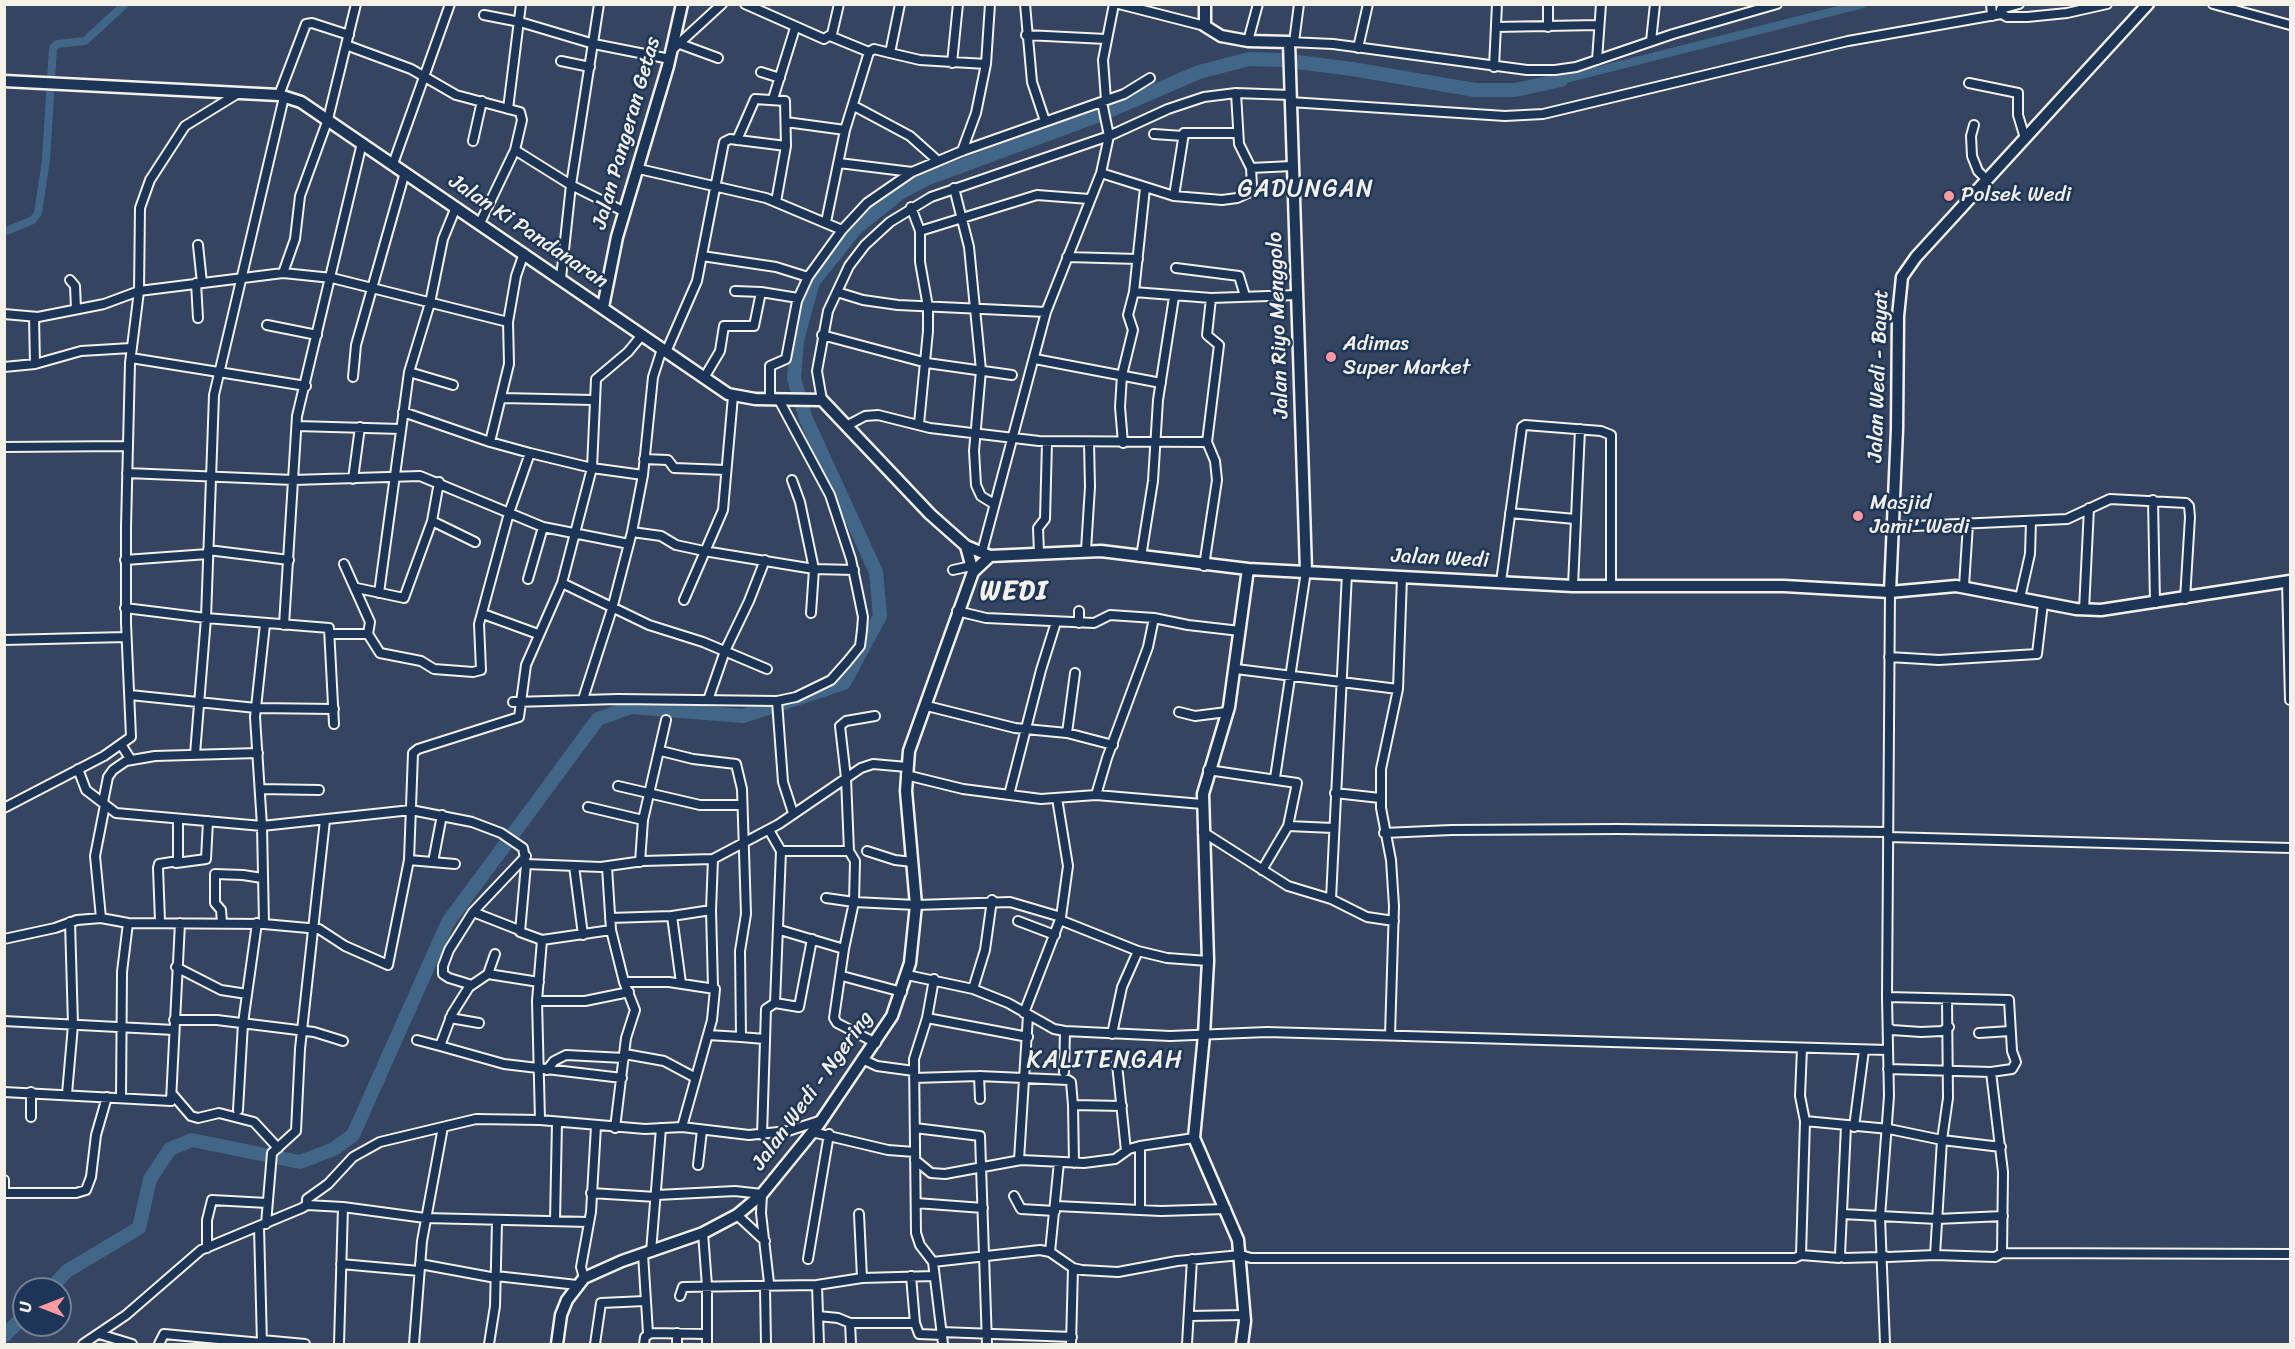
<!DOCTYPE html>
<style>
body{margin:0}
#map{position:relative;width:2295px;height:1349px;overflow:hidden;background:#354461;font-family:Sriracha,sans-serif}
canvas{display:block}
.frame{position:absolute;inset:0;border:6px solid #f4f1e8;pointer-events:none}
.north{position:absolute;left:12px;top:1277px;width:60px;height:60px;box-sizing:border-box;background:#1d3557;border:2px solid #738091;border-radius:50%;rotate:270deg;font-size:16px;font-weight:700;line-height:24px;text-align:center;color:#f4f1e8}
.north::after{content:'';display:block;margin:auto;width:21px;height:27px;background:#ff9aa2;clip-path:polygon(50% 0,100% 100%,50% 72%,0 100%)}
</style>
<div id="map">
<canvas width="2295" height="1349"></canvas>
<div class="frame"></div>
<div class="north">U</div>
</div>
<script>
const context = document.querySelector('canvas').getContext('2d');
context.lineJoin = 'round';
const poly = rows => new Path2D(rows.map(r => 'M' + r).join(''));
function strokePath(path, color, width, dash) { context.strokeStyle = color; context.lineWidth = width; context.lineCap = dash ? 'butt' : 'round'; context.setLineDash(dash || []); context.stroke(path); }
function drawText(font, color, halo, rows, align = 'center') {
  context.font = font + ' Sriracha,sans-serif'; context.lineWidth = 5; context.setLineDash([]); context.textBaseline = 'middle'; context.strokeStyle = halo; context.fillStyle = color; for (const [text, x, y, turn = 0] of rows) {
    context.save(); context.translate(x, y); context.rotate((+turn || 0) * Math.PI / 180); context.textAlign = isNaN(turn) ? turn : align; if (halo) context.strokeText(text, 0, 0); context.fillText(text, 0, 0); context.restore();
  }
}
strokePath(poly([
 [1561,80,1863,4],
 [4,232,33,220,38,213,46,160,53,48,57,44,85,41,125,4]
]), '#416688', 8);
strokePath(poly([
 [50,1289,67,1271,139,1228,150,1179,170,1149,192,1140,300,1162,334,1149,353,1135,448,922,598,719,631,707,743,716,844,683,880,616,876,572,806,419,794,379,797,340,813,282,856,228,901,192,926,179,1097,116,1199,72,1249,59,1281,60,1352,69,1475,90,1515,90,1561,80],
 [4,1336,24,1316]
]), '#416688', 14);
const street = poly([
 [745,4,824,39,832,34,839,4],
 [1025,4,1032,82,1045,121],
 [1119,4,1205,26],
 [1991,4,1992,16],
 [2019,4,2001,9,2000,13,2007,17,2027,17,2067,13,2107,4],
 [2213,4,2290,25],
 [484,15,520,22,594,44,670,59],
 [1496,27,1597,25],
 [1548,27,1548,4],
 [1026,35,1106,39],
 [830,36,869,52],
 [1248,41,1258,4],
 [1651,41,1655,4],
 [1289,42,1333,44,1527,70,1555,70,1576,67,1673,34,1777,4],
 [1294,42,1299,4],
 [680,44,718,58],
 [346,45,411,69,456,95,520,112,522,120,515,150,480,223],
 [1358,48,1368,4],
 [673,49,722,4],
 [890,53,920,60,986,64],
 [1597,60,1601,4],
 [561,61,590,67],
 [952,63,958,4],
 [1494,67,1497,4],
 [761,72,780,78],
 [1969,83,2018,93,2018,115,2025,138],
 [279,95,306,24,312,23,349,35],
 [773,99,795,28],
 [1106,100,1103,60,1114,4],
 [1290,102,1505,116,1543,114,1848,41,2001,14],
 [854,106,910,136,938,161],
 [508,109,521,4],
 [786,122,845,130],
 [1974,125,1971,136,1972,156,1978,171,1987,180],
 [1154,134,1183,136],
 [737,140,755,99,785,101,786,146,776,202],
 [473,141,482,101],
 [515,150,571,185,625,212],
 [962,151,976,113,986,64,990,4],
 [839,163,912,172],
 [393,164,450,4],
 [1251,168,1292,166],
 [639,169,766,198,842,230,867,203,912,172,962,151,1124,94,1150,78],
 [1101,173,1174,196,1222,200,1237,198,1248,193,1252,186,1251,168,1239,144,1236,93],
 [954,188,969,247,981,370,974,451,976,485,981,496,994,504],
 [1174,196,1184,133,1238,133],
 [911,207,920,231],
 [826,222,845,130,869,52,874,49,890,53,900,4],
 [198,245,202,283],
 [702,256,776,267,808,277,797,301,786,359,770,366,770,399],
 [1067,257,1138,259],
 [1176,268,1239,276,1245,296],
 [283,273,295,239,300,196,328,119,356,4],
 [808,277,842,230],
 [561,278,571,185,599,4],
 [70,280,75,286,76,309],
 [196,283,198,318],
 [735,291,761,292],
 [837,292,863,300,898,305,1046,312],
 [1134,292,1211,298,1297,295],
 [4,314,38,317,104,304,139,291,283,273,332,278,508,322],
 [34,317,35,364],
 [267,325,317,335],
 [822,335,927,363,1012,375],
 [666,352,697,281,724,142,730,139,786,146],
 [131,358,306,386],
 [1035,359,1161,383],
 [4,367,35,364,81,351,131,348],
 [409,372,453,385],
 [353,377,356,345,405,172],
 [704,378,720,351,724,326,754,326,761,292,798,298],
 [502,398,593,400],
 [822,400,817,371,828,311,849,266,865,245,890,222,931,197,1109,136,1102,102],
 [403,412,490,442,530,453,592,468,643,475],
 [919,424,928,331,928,307,920,262,920,231,1037,195,1089,199],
 [848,425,865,416,878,415,930,428,1039,441,1207,442,1215,461,1217,480,1204,566],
 [297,426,401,429],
 [490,442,509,364,508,322,516,276,524,253],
 [1207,442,1219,345,1207,335,1211,298],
 [1123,443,1120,407,1122,375,1133,330,1128,315,1134,292,1145,188],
 [4,447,128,446],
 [644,459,668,460,674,468,726,470],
 [127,473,293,480,420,476,543,527,629,544],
 [353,479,360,427],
 [792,480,800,502,814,569,811,613],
 [2153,500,2155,603],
 [1510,513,1575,519],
 [432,521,475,542],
 [1893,527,2067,519,2110,499,2186,503,2189,506,2190,517,2185,599],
 [632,532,661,536,676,545,704,551,814,569,854,570],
 [208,550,289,560],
 [1086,550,1090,487,1089,442],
 [982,552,1046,312,1101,173,1109,136,1168,109,1204,97,1236,93,1290,95],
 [1039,553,1038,528,1045,519,1047,442],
 [1141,557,1153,481,1158,400,1174,297],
 [125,560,208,554],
 [344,564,370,622,368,634],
 [953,570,971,566],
 [528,579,543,527],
 [2287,581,2290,700],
 [1501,582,1522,427,1525,425,1601,431,1611,435,1611,587],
 [562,583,592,468,596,379,628,352,642,335],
 [1573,586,1580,429],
 [1964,586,1968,524],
 [357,588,404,598,432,521,439,482],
 [379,593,409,372,430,303,443,239,456,207],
 [2020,598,2030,554,2031,521],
 [684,600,723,510,733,396],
 [125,608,206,618,329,628,334,724],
 [2084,610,2089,508],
 [957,611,986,618,1094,623,1110,615,1154,618,1188,625,1240,631],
 [1079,611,1079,623],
 [483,614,538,634],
 [284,625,297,416,362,143],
 [331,634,368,634,380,653,421,661,434,669,473,672,481,670,479,624,509,513,530,453],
 [4,640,126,637],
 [1889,657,1939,660,2037,654,2043,603],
 [1236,669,1398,689],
 [130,695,256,708,334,709],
 [583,699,612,609,632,532,643,475,653,377,662,349],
 [708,700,725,651,749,601,765,560],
 [777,701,783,782,793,813],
 [513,702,618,699,777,701,796,697,831,680,847,662,860,646,862,630,863,617,851,559,830,495,779,400],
 [927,706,1015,728,1067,733,1113,745],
 [1179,712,1195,716,1227,712],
 [1067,733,1075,673],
 [122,746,131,760],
 [661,751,693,759,736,764,742,789,746,914,740,951,741,1037,708,1035],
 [195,754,206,618,214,395,284,97],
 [78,769,86,790,116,813,262,826,411,810,472,822,501,833,523,848,526,864,520,932,542,940,537,1001,540,1120],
 [1208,770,1297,783,1288,826,1262,870],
 [906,775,963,789,1041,799,1096,795,1202,804],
 [1275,778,1306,571],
 [618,786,700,805,742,805],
 [260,789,319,790],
 [1335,793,1380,798],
 [1009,795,1041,670,1056,622],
 [1096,795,1107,758,1148,647,1154,618],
 [103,802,108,777,113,770,126,761,155,756,258,753],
 [588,807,643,820,666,720],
 [4,808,104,756,131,737,126,623,126,527,130,363,139,291,140,208,150,180,185,126,237,94],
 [1288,826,1333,828],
 [769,830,781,851,849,851,855,861,854,902,844,949,834,1018,837,1023,876,1043],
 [1203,832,1288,886,1331,899,1367,917,1394,921],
 [1384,833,1451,830,1618,829,1888,832],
 [1888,837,2290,848],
 [849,851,846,778,840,726,846,721,875,716],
 [867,851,895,860,913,862],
 [409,860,455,864],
 [433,862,442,815],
 [640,862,643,820],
 [176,863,206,859,208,821],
 [526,864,601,867,643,861,713,859,779,824,861,768,873,764,907,767],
 [574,866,583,935],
 [607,867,611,930,624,982,635,1010,626,1038,615,1128],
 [826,898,854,902,916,905,1010,902,1061,917],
 [1331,899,1347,573],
 [711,910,713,987],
 [473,912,519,930],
 [101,918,95,856,105,805],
 [610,918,672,916],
 [1060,920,1138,951,1167,958,1208,961],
 [160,921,158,868,159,864,178,861,178,820],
 [1018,921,1055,935],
 [222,922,221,910,215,903,215,874,243,875,262,878],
 [264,924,262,826,255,717,265,624],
 [780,930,844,949],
 [4,939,55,928,77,920,101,918,128,923,264,924,319,929,345,946,388,965,409,860,413,753,418,749,519,717,526,665,562,583,649,625,703,642,767,669],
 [542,940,611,930],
 [495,954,488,974,469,987,452,1014,440,1046,504,1064,622,1078],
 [176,967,221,990,247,994],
 [488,974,539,982],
 [907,975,973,989,1008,1003,1054,1029,1065,1031,1170,1036,1267,1032,1887,1050],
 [842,976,902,992],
 [624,982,669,982,715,989,712,1020,682,1127],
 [681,983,672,916,711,910,713,859],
 [472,985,449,978,443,974,443,966,449,950,473,912,526,856],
 [973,989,985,950,992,900],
 [1887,997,2009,1000,2012,1051,2016,1062,2012,1069,1991,1072,1888,1069],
 [537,1001,585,1001,629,992],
 [775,1003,781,851],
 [1024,1013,1061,917,1068,866,1057,798],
 [450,1018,479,1023],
 [927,1018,934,979],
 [174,1020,217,1020,314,1032,343,1041],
 [4,1021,174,1030],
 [1888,1027,1892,1030,1921,1032,1942,1031,1949,1027],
 [1979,1033,2010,1031],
 [1112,1034,1122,987,1138,951],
 [1390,1035,1394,906,1391,860,1381,808,1381,769,1398,689,1402,577],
 [741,1037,764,1039],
 [417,1040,440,1046],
 [625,1054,664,1061,694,1077],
 [862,1059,877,1066,914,1071],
 [547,1070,554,1061,566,1055,624,1058],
 [1064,1072,1065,1031],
 [1991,1072,2003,1172,2002,1253],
 [979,1076,980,1099],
 [914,1078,979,1076,1068,1080,1071,1082,1073,1105,1074,1163],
 [4,1092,171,1101,180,923],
 [31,1092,31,1117],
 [67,1094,73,1025,70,922],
 [173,1095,191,1116,198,1118,219,1113,254,1122,278,1148],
 [121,1098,122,972,128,923],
 [1073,1105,1122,1106],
 [238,1110,243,1023,257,923],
 [1805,1121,1889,1129,1942,1140,2001,1147],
 [1854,1127,1864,1050],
 [915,1128,980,1136,987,1344],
 [812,1132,888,1150,915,1152],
 [762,1135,766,1009,775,1003,799,1007,812,939],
 [1140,1146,1140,1210],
 [1126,1151,1117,1064,1136,1061],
 [915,1160,931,1173,945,1174,1021,1160,1084,1163,1115,1159,1129,1149,1140,1146,1194,1138],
 [1019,1160,1028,1015],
 [698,1165,702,1130],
 [4,1180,4,1193],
 [5,1193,76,1193,86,1190,91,1177,96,1135,107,1097],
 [591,1193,656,1197],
 [657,1195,735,1191,762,1194,761,1213,769,1283,765,1289,766,1344],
 [1014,1196,1021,1209,1055,1211],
 [916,1203,983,1208],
 [307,1205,343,1207,425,1218,589,1222],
 [1056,1206,1161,1211,1226,1209],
 [859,1214,862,1278],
 [1842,1214,1937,1219,2003,1216],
 [737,1215,765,1241],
 [555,1221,557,1122],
 [266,1224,272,1153,296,1131,300,1049,325,820],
 [259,1227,262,1344],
 [207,1248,207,1220,212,1200,267,1203],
 [651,1252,661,1128],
 [1050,1252,1059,1162],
 [643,1254,648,1333],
 [1801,1255,1805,1121,1800,1096,1802,1048],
 [1840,1255,1846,1126],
 [1935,1255,1942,1140,1948,1098,1947,999],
 [808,1259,829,1134],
 [933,1262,920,1245,916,1233,914,1059,927,1018,1028,1037],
 [341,1264,419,1271],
 [420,1264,496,1278],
 [496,1276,577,1285],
 [911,1276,915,1323],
 [584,1278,581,1267,591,1212,596,1126],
 [817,1285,862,1278,934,1276],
 [680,1296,683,1287,817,1285,819,1344],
 [818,1316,838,1318,850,1323,915,1323,919,1334,942,1335],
 [1189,1316,1244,1315],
 [850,1323,851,1344],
 [942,1332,1072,1337],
 [677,1333,677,1344],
 [99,1334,132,1344],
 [262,1340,305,1344],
 [83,1344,126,1315,201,1250,302,1208,307,1205,307,1199,328,1184,353,1157,380,1142,476,1119,540,1120,645,1129,682,1127,749,1135,788,1131,822,1120],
 [159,1344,164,1334,262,1343],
 [339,1344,343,1207],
 [414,1344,422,1241,443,1127],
 [489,1344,495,1306,497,1222],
 [595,1344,601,1303,645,1301],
 [644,1344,645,1337,651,1333,707,1334,707,1286,703,1233],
 [707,1344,707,1334],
 [943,1344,933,1262,1040,1250,1050,1252,1073,1268,1082,1270,1118,1272,1177,1261,1241,1255,1251,1258,1795,1258,1801,1255,1839,1258,1840,1255,1844,1258,1879,1257,1882,1255,1888,1257,1935,1255,1995,1257,2002,1253,2290,1254],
 [1071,1344,1073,1268],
 [1187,1344,1192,1259],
 [1885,1344,1880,1217,1889,1096,1887,997,1890,592]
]);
const secondary = poly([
 [1205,4,1205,26,1221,36,1248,41,1289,42,1306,571],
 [4,81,279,95,301,102,728,394,755,399,822,400,930,514,966,546],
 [603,307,617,237,668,66,682,4],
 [973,572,966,546,990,556,1101,551,1248,569,1573,586,1784,586,1890,592,1956,586,2076,609,2101,610,2290,581],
 [1890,592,1897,429,1898,316,1902,277,1916,257,2148,4],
 [557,1344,561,1315,567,1300,584,1278,622,1261,703,1233,737,1215,762,1194,819,1124,892,1016,910,963,916,905,906,791,909,751,973,572,990,556],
 [1242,1344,1245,1321,1238,1240,1194,1138,1204,1035,1208,961,1203,794,1229,707,1248,569]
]);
strokePath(street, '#f4f1e8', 12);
strokePath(secondary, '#f4f1e8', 15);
strokePath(street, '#1d3557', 8);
strokePath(secondary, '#1d3557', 10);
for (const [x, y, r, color] of [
 [1949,196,6,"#ff9aa2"],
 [1331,357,6,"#ff9aa2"],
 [1858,516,6,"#ff9aa2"]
]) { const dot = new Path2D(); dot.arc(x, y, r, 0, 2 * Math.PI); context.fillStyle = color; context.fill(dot); strokePath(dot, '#1d3557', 2); }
drawText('21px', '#f4f1e8', '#1d3557', [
 ["Jalan Pangeran Getas",627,133,-74],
 ["Jalan Ki Pandanaran",528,232,34],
 ["Jalan Riyo Menggolo",1279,325,-92],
 ["Jalan Wedi - Bayat",1879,376,-88],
 ["Jalan Wedi",1440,559,3],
 ["Jalan Wedi - Ngering",813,1091,-54]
]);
drawText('21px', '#f4f1e8', '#1d3557', [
 ["Polsek Wedi",1961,196],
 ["Adimas",1343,345],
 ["Super Market",1343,369],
 ["Masjid",1870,504],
 ["Jami' Wedi",1870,528]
], 'left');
context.letterSpacing = '1.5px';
drawText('24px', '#f4f1e8', '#1d3557', [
 ["GADUNGAN",1306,190],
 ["KALITENGAH",1105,1061]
]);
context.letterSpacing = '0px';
context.letterSpacing = '1.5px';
drawText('bold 27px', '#f4f1e8', '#1d3557', [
 ["WEDI",1014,592]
]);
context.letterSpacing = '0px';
</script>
